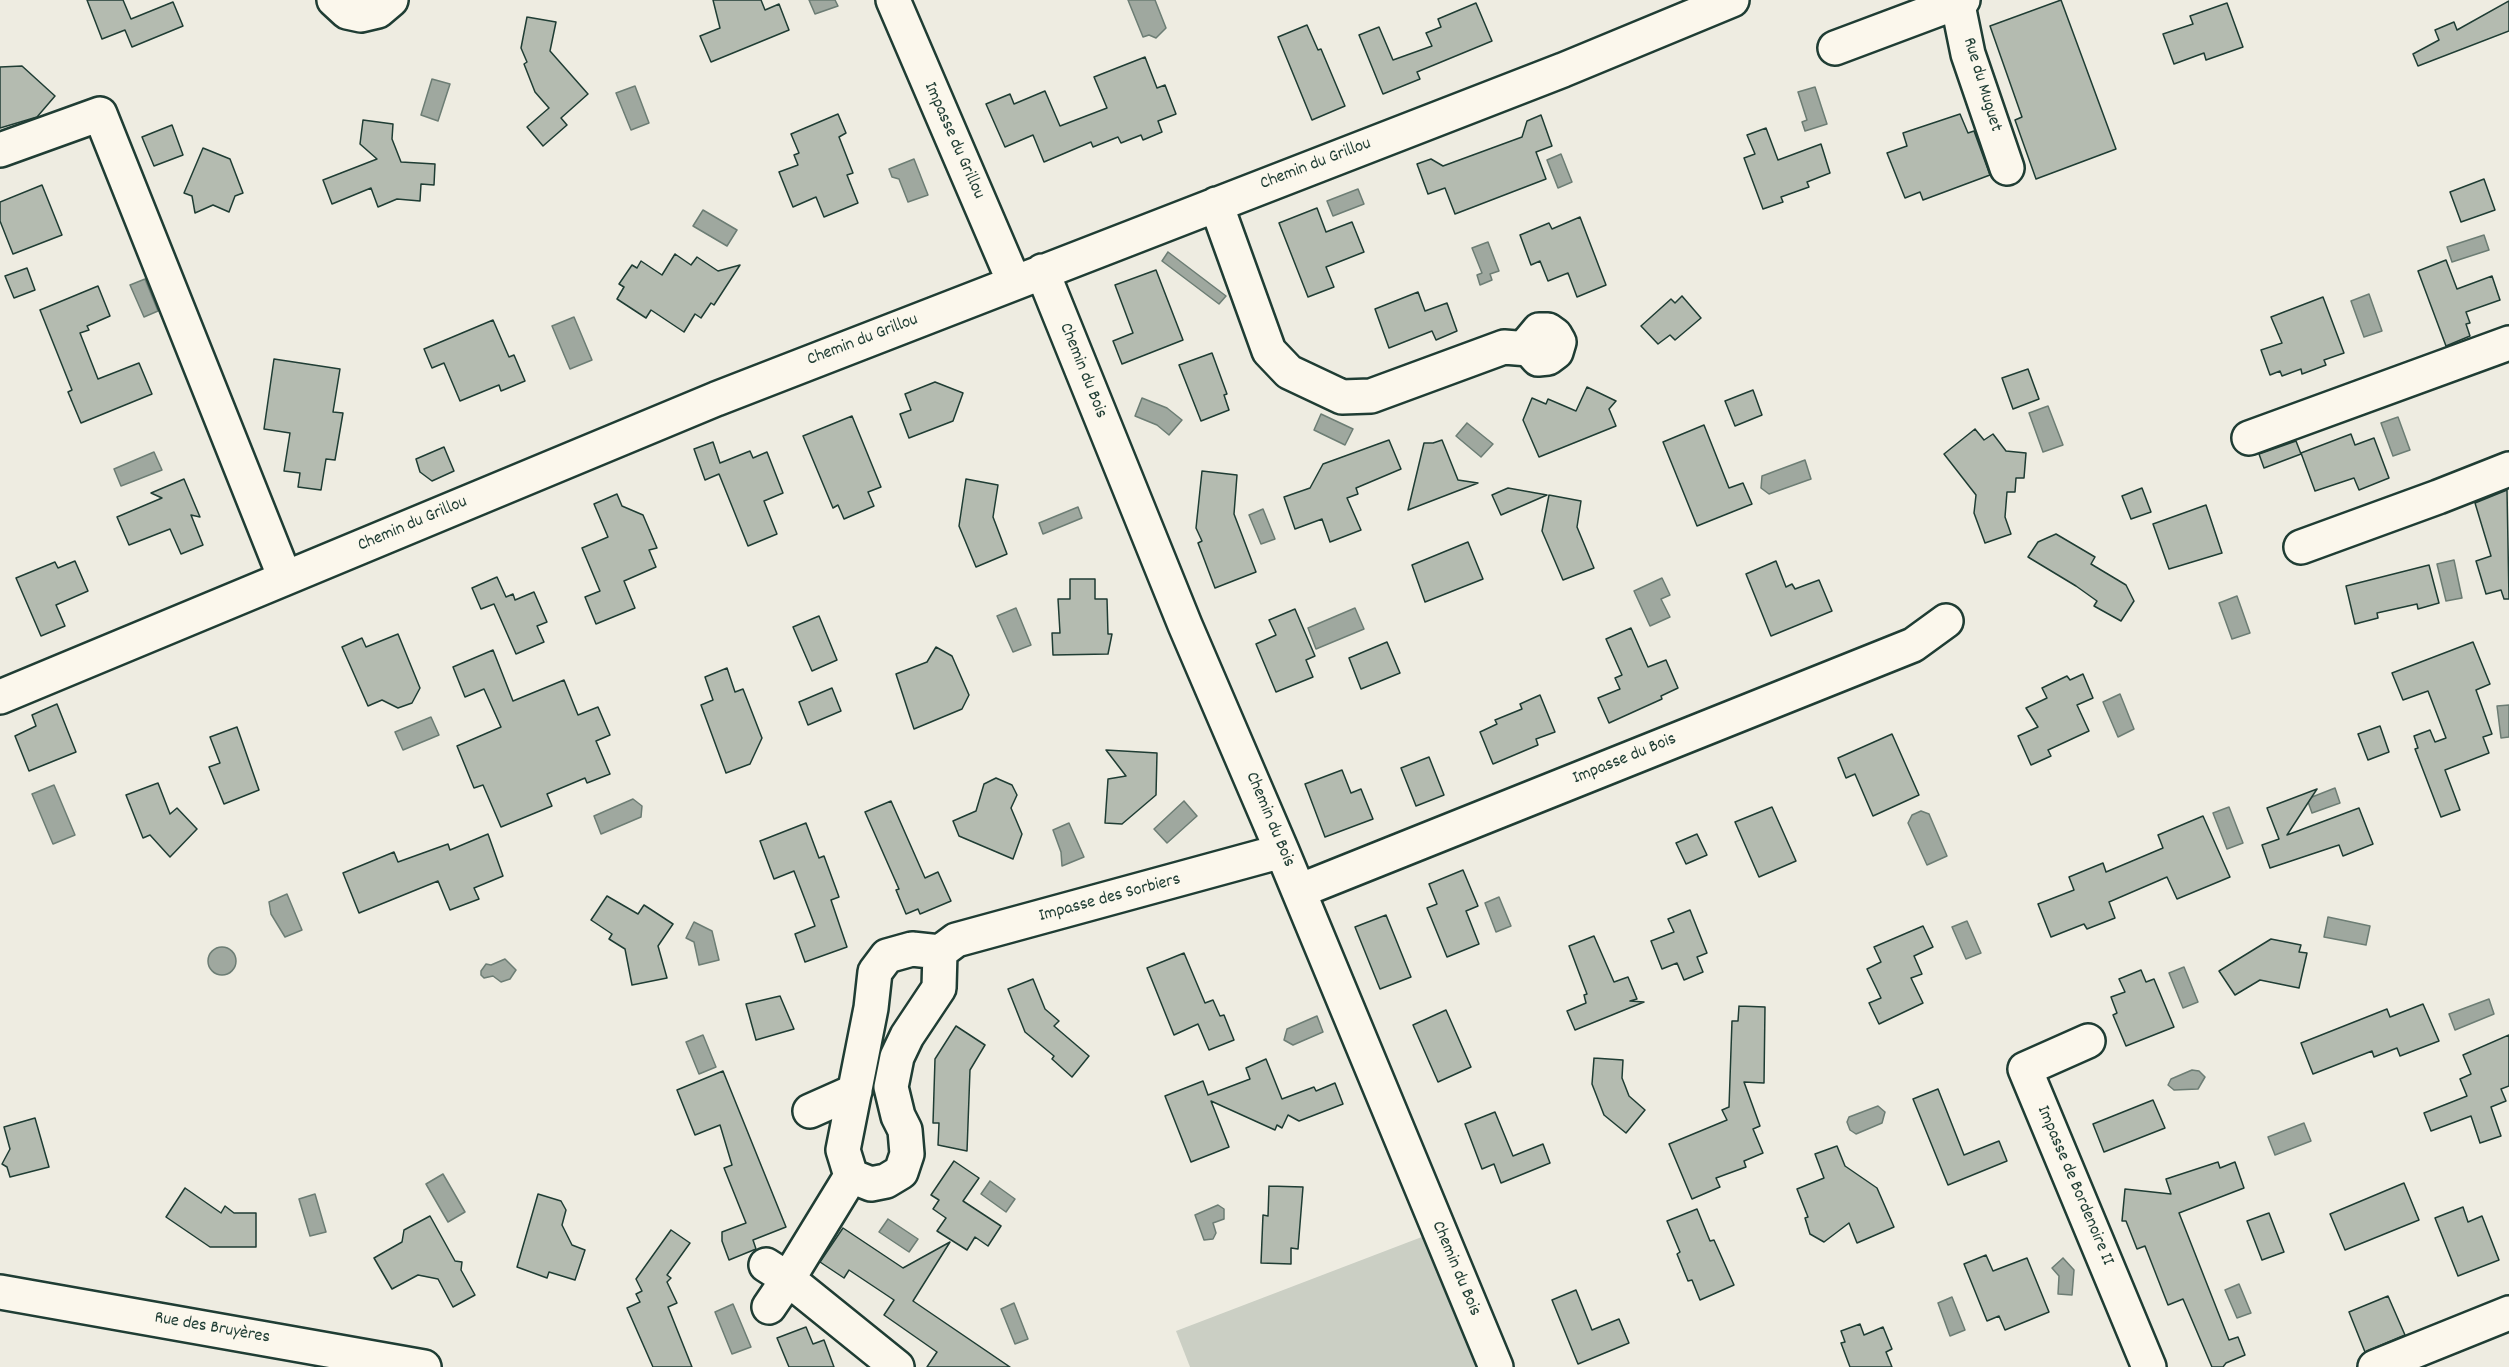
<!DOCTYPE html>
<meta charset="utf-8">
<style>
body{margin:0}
canvas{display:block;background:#eeece1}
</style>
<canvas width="2509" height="1367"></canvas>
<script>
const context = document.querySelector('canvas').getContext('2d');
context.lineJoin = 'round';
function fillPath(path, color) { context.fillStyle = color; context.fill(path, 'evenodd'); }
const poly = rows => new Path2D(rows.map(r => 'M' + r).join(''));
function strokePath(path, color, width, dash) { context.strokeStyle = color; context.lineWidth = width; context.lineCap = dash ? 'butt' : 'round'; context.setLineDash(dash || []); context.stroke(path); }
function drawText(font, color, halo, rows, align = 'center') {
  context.font = font + ' Dekko,sans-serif'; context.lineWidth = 5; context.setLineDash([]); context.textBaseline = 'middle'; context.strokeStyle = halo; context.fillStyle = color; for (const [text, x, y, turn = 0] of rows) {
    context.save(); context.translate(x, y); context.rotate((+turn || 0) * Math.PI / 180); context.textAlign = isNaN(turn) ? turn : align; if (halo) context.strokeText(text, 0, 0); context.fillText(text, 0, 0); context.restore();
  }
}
fillPath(poly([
 [1427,1235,1486,1367,1190,1367,1176,1331]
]), '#cbcfc4');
const water = poly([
 [809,0,835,0,838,6,815,14,809,0],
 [1128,0,1155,0,1166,28,1156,38,1149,35,1143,37,1128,0],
 [432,79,450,84,438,121,421,115,432,79],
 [635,86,649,123,631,130,616,93,635,86],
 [1815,87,1827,124,1805,131,1802,122,1807,120,1798,92,1815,87],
 [1561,154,1572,182,1558,188,1547,160,1561,154],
 [914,159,928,195,908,202,899,179,892,177,889,169,914,159],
 [1358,189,1364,204,1333,216,1327,201,1358,189],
 [703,210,737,230,727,246,693,226,703,210],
 [2484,235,2489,250,2452,262,2447,247,2484,235],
 [1488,242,1499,271,1490,274,1492,280,1480,285,1477,275,1482,273,1472,248,1488,242],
 [1168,252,1226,296,1219,304,1162,261,1168,252],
 [145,279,158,311,144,317,130,285,145,279],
 [2369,294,2382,331,2364,337,2351,301,2369,294],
 [574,317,592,360,570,369,552,326,574,317],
 [1142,398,1167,408,1182,420,1169,435,1157,425,1135,416,1142,398],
 [2048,406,2063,445,2043,452,2029,413,2048,406],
 [1321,414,1353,429,1345,445,1314,430,1321,414],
 [2398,417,2410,450,2393,456,2381,423,2398,417],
 [1467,423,1493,444,1481,457,1456,436,1467,423],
 [154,452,162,470,121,486,114,469,154,452],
 [1805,460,1811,479,1769,494,1761,488,1762,476,1805,460],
 [1078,507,1082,518,1043,534,1039,523,1078,507],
 [1263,509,1275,539,1261,544,1249,515,1263,509],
 [2454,560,2462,598,2446,601,2437,564,2454,560],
 [1662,578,1670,595,1661,599,1670,617,1650,626,1634,591,1662,578],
 [2237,596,2250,633,2232,639,2219,603,2237,596],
 [1016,608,1031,645,1013,652,997,616,1016,608],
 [1355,608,1364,629,1316,649,1308,628,1355,608],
 [2120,694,2134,729,2118,737,2103,702,2120,694],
 [2509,705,2509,737,2501,738,2497,706,2509,705],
 [431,717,439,735,403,750,395,732,431,717],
 [54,785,75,835,53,844,32,794,54,785],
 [2335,788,2340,803,2312,813,2307,799,2335,788],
 [633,799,642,806,641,817,601,834,594,816,633,799],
 [1184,801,1197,816,1167,843,1154,829,1184,801],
 [2229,807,2243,843,2227,849,2213,813,2229,807],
 [1921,811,1929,814,1947,856,1927,865,1908,823,1912,815,1921,811],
 [1069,823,1084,857,1062,866,1061,852,1053,830,1069,823],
 [287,894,302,930,285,937,271,914,269,902,287,894],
 [1499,897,1511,926,1496,932,1485,903,1499,897],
 [2328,917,2370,926,2366,945,2324,937,2328,917],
 [1967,921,1981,953,1966,959,1952,927,1967,921],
 [694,922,712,931,719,960,699,965,694,942,686,938,694,922],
 '208 961a14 14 0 1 1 28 0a14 14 0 1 1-28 0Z',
 [505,959,516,970,510,979,501,982,493,976,484,978,481,975,481,971,486,964,491,965,505,959],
 [2184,967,2198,1002,2183,1008,2169,973,2184,967],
 [2489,999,2494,1014,2455,1030,2449,1014,2489,999],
 [1317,1016,1323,1032,1293,1045,1284,1040,1287,1029,1317,1016],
 [703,1035,716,1067,699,1074,686,1042,703,1035],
 [2192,1070,2199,1071,2205,1077,2198,1089,2174,1090,2168,1085,2171,1079,2192,1070],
 [1878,1106,1885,1112,1882,1123,1856,1134,1850,1130,1847,1122,1849,1117,1878,1106],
 [2304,1123,2311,1141,2275,1155,2268,1137,2304,1123],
 [443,1174,465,1212,448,1222,426,1184,443,1174],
 [990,1181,1015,1199,1006,1212,981,1194,990,1181],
 [315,1194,326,1232,310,1236,299,1199,315,1194],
 [1218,1205,1224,1209,1224,1219,1213,1223,1216,1233,1213,1239,1204,1240,1195,1215,1218,1205],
 [888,1219,918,1239,909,1252,879,1232,888,1219],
 [2063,1258,2074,1270,2072,1295,2058,1294,2059,1276,2052,1268,2063,1258],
 [2239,1284,2251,1313,2237,1318,2225,1290,2239,1284],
 [1952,1297,1965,1330,1950,1336,1938,1303,1952,1297],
 [1014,1303,1028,1339,1015,1344,1001,1309,1014,1303],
 [733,1304,751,1347,732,1354,715,1312,733,1304]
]);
fillPath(water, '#9fa89f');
strokePath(water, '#6c7d74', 1.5);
const building = poly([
 [87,0,123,0,131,19,173,2,183,26,132,47,125,30,102,39,87,0],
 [713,0,761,0,765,10,779,4,789,30,711,62,700,36,720,28,713,0],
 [2061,0,2116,149,2036,179,2015,120,2022,117,1990,26,2061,0],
 [2509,1,2509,31,2418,66,2413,54,2439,40,2435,30,2454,22,2457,30,2509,1],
 [1476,3,1492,41,1417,72,1420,79,1383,94,1359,35,1379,27,1393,60,1432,46,1426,33,1441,27,1438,19,1476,3],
 [2227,3,2243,47,2206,60,2204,53,2174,64,2163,34,2193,24,2190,16,2227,3],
 [527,17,556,22,550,51,588,94,561,118,567,125,543,146,527,127,549,108,535,92,524,64,527,62,521,48,527,17],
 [1307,25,1318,50,1321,49,1345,106,1312,120,1278,37,1307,25],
 [1145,57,1157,88,1165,85,1176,114,1158,121,1162,132,1143,140,1141,135,1121,143,1118,137,1093,147,1091,142,1044,162,1033,135,1005,147,986,104,1010,94,1014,104,1045,91,1060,126,1107,108,1094,77,1145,57],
 [22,66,55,96,37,117,0,128,0,67,22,66],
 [838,114,846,133,839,137,853,173,847,175,858,203,824,217,816,197,793,207,779,172,798,165,794,155,799,153,791,134,838,114],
 [1960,114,1968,133,1974,131,1990,175,1923,200,1920,192,1905,198,1887,153,1907,146,1903,133,1960,114],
 [1541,115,1552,146,1536,152,1546,179,1455,214,1445,188,1428,194,1417,164,1431,159,1443,166,1522,137,1527,121,1541,115],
 [363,120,393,124,392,139,401,162,435,164,434,185,421,184,420,201,397,199,378,207,371,188,332,204,323,180,377,159,360,144,363,120],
 [172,125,183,155,154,166,142,137,172,125],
 [1766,128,1778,160,1821,144,1830,173,1807,182,1809,187,1781,197,1783,202,1763,209,1744,158,1755,154,1747,135,1766,128],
 [203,148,230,159,243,193,235,196,229,212,213,205,195,213,192,196,184,193,203,148],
 [2484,179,2495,210,2461,222,2450,192,2484,179],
 [42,185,62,235,13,254,0,221,0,202,42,185],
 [1317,208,1326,232,1352,222,1364,252,1326,267,1334,287,1308,297,1279,223,1317,208],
 [1580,217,1606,285,1577,297,1568,273,1548,281,1540,261,1531,265,1520,235,1549,223,1552,229,1580,217],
 [675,254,691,265,697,257,718,271,740,265,714,305,711,303,701,318,695,314,684,332,651,310,646,318,617,299,624,287,619,284,632,265,637,268,641,261,662,275,675,254],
 [2446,260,2457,289,2492,276,2500,300,2466,312,2470,323,2466,324,2470,336,2446,346,2418,271,2446,260],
 [27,268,35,290,14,298,5,276,27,268],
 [1156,270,1183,340,1122,364,1113,341,1133,333,1115,285,1156,270],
 [98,286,110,316,87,326,89,330,80,333,98,379,139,363,152,394,81,423,68,392,72,390,40,310,98,286],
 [1418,292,1425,311,1447,303,1457,331,1436,340,1432,331,1389,348,1375,309,1418,292],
 [1682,296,1701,318,1675,340,1670,335,1658,344,1641,326,1671,299,1675,303,1682,296],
 [2323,297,2344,353,2324,360,2326,365,2302,374,2301,369,2282,376,2280,371,2270,375,2261,350,2282,343,2271,317,2323,297],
 [493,320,509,357,514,355,525,381,501,391,499,385,460,401,444,363,432,368,424,349,493,320],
 [1212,353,1227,394,1224,395,1229,410,1201,421,1179,365,1212,353],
 [274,359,340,369,333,412,343,413,335,460,326,459,321,490,298,487,300,473,284,471,290,433,264,429,274,359],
 [2028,369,2039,399,2013,409,2002,378,2028,369],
 [935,382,963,393,953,421,909,438,900,414,911,410,905,394,935,382],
 [1587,387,1616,401,1609,409,1616,426,1539,457,1523,420,1532,398,1546,404,1548,399,1576,411,1587,387],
 [1753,390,1762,415,1735,426,1725,401,1753,390],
 [852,416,881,487,868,492,874,506,844,519,838,505,833,508,803,436,852,416],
 [1704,425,1729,488,1743,483,1752,504,1697,526,1663,442,1704,425],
 [1975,429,1984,440,1993,434,2006,451,2026,453,2024,478,2016,478,2015,492,2007,492,2005,517,2011,534,1985,543,1974,513,1976,495,1944,454,1975,429],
 [2351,434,2355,445,2374,438,2389,478,2359,490,2354,478,2315,491,2301,453,2351,434],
 [1389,440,1401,469,1356,488,1358,494,1347,498,1361,530,1330,542,1322,519,1295,529,1284,497,1310,488,1323,464,1389,440],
 [1442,440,1458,480,1478,483,1408,510,1424,443,1433,443,1442,440],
 [2296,441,2301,454,2264,468,2259,454,2296,441],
 [713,442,720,463,750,451,753,458,767,452,783,493,764,501,777,534,748,546,719,474,705,480,694,449,713,442],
 [444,447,454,471,432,481,420,472,416,459,444,447],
 [1202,471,1237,475,1234,514,1256,572,1215,588,1198,543,1202,541,1196,528,1202,471],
 [184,479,200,517,191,515,203,545,181,554,170,529,129,545,117,517,162,498,151,493,184,479],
 [966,479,998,485,993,517,1007,554,976,567,959,526,966,479],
 [1508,488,1547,495,1501,515,1492,495,1508,488],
 [2142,488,2151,512,2131,519,2122,496,2142,488],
 [2507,490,2509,599,2504,599,2501,590,2486,594,2476,561,2491,556,2475,503,2507,490],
 [617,494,622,506,643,515,657,548,649,550,656,567,624,581,635,608,596,624,585,597,600,591,582,548,608,537,594,504,617,494],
 [1549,495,1581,501,1577,527,1594,568,1563,580,1542,531,1549,495],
 [2206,505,2222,553,2169,569,2153,524,2206,505],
 [2056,534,2095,557,2091,564,2126,585,2134,601,2121,621,2094,606,2097,601,2076,586,2028,557,2038,542,2056,534],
 [1468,542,1483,579,1425,602,1412,565,1468,542],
 [75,561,88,591,56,605,65,626,41,636,16,578,55,562,58,568,75,561],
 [1776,561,1786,587,1792,584,1795,589,1819,580,1832,611,1771,636,1746,574,1776,561],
 [2429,565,2439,603,2418,609,2417,604,2377,613,2378,618,2355,624,2346,586,2429,565],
 [497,577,506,597,513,594,515,600,534,592,547,622,537,626,544,642,516,654,494,604,481,609,472,588,497,577],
 [1070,579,1095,579,1095,599,1107,599,1108,634,1112,634,1108,654,1053,655,1052,633,1060,633,1058,599,1070,599,1070,579],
 [1295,609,1315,656,1306,660,1313,677,1276,692,1256,644,1276,635,1269,620,1295,609],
 [819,616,837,660,812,671,793,627,819,616],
 [1631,628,1648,667,1666,660,1678,688,1661,696,1662,699,1609,723,1598,698,1620,689,1615,678,1622,675,1606,639,1631,628],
 [398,634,420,688,412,703,398,708,382,700,368,706,342,647,362,638,366,647,398,634],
 [1387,642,1400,673,1361,689,1349,658,1387,642],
 [2473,642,2490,684,2476,690,2492,734,2483,737,2489,753,2445,770,2460,810,2441,817,2415,749,2418,748,2414,736,2430,730,2435,742,2446,738,2428,691,2403,700,2392,673,2473,642],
 [936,647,952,656,969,695,962,709,914,729,896,674,927,662,936,647],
 [493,650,513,701,564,680,578,715,598,707,610,735,596,741,610,774,587,783,585,778,547,794,552,806,501,827,483,785,474,788,457,746,501,727,484,689,465,697,453,667,493,650],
 [727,668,735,692,743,689,762,738,750,764,726,773,701,705,713,700,705,677,727,668],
 [2083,674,2093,698,2077,705,2089,731,2048,750,2051,756,2031,765,2018,736,2038,727,2026,708,2047,698,2042,688,2067,676,2070,680,2083,674],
 [832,688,841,711,808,725,799,702,832,688],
 [1540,695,1555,732,1536,739,1538,745,1493,764,1480,732,1497,724,1495,720,1522,709,1520,704,1540,695],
 [57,704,76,752,29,771,15,736,36,726,32,715,57,704],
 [2380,726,2389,752,2368,760,2358,734,2380,726],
 [237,727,259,790,224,804,209,767,220,763,210,737,237,727],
 [1892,734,1919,795,1873,816,1855,774,1846,778,1838,758,1892,734],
 [1106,750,1157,753,1156,795,1122,824,1105,823,1108,779,1126,776,1106,750],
 [1429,757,1444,795,1416,806,1401,768,1429,757],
 [1342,770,1351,793,1361,789,1373,819,1325,837,1305,784,1342,770],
 [996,778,1012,785,1017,795,1011,808,1022,834,1013,859,959,836,953,821,976,811,984,784,996,778],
 [158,783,170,814,177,808,197,829,170,857,150,835,143,838,126,795,158,783],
 [2317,789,2287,835,2359,808,2373,844,2343,856,2339,845,2270,868,2262,845,2279,839,2267,808,2317,789],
 [891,801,925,878,938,872,951,901,920,914,918,909,906,914,896,890,899,889,865,812,891,801],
 [1772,807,1796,861,1759,877,1735,822,1772,807],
 [2203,816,2230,877,2177,899,2167,877,2109,902,2115,918,2087,929,2084,924,2051,937,2038,904,2074,890,2069,877,2103,863,2106,872,2163,848,2158,835,2203,816],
 [806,823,819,858,824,856,839,897,831,900,847,947,805,962,795,934,815,926,794,871,774,879,760,841,806,823],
 [488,834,503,876,474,888,479,899,450,910,438,881,359,913,343,873,394,852,398,862,448,844,450,850,488,834],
 [1697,834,1707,855,1686,864,1676,843,1697,834],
 [1463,870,1478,906,1466,911,1479,944,1447,957,1427,908,1437,904,1429,884,1463,870],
 [607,896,638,914,644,905,673,924,658,946,667,978,632,985,625,949,609,939,612,934,591,920,607,896],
 [1690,910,1707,953,1697,957,1703,972,1684,980,1677,963,1662,969,1651,941,1674,932,1668,919,1690,910],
 [1386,915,1411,977,1380,989,1355,927,1386,915],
 [1923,926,1933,947,1914,956,1922,974,1911,978,1923,1003,1879,1024,1869,1003,1881,998,1867,969,1881,962,1874,947,1923,926],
 [1594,936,1614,982,1628,977,1637,999,1630,1001,1644,1002,1575,1030,1567,1011,1586,1003,1584,995,1587,994,1569,946,1594,936],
 [2271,939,2301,945,2299,952,2307,953,2299,988,2260,980,2235,995,2219,971,2271,939],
 [1184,953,1205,1003,1213,1000,1220,1016,1224,1015,1234,1040,1209,1050,1198,1024,1174,1035,1147,968,1184,953],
 [2141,970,2146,982,2154,979,2174,1027,2126,1046,2113,1015,2117,1013,2111,997,2125,992,2119,979,2141,970],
 [1033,979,1045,1009,1059,1021,1054,1026,1089,1056,1072,1077,1052,1059,1054,1056,1025,1032,1008,989,1033,979],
 [780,996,794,1029,756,1040,746,1004,780,996],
 [2423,1004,2439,1041,2400,1056,2397,1048,2374,1057,2372,1051,2313,1074,2301,1043,2387,1009,2390,1017,2423,1004],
 [1739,1006,1765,1007,1764,1083,1744,1082,1760,1126,1753,1129,1763,1153,1744,1161,1746,1167,1716,1178,1720,1187,1692,1199,1669,1144,1727,1120,1722,1110,1729,1107,1732,1021,1738,1021,1739,1006],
 [1446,1010,1471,1067,1438,1082,1413,1025,1446,1010],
 [956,1026,985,1045,970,1070,967,1151,938,1145,939,1123,933,1123,935,1059,956,1026],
 [2509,1035,2509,1086,2501,1089,2506,1101,2491,1107,2501,1136,2480,1143,2471,1116,2431,1131,2424,1113,2467,1096,2460,1079,2471,1074,2463,1055,2509,1035],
 [1594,1058,1623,1060,1622,1078,1629,1096,1645,1110,1626,1133,1604,1115,1592,1084,1594,1058],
 [1266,1059,1282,1099,1314,1087,1316,1091,1335,1083,1343,1104,1299,1121,1288,1115,1282,1128,1277,1125,1275,1130,1211,1101,1229,1147,1191,1162,1165,1096,1203,1081,1208,1095,1250,1079,1246,1068,1266,1059],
 [723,1071,786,1227,753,1240,756,1249,729,1260,722,1241,722,1232,746,1223,724,1168,732,1165,720,1125,695,1135,677,1090,723,1071],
 [1938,1089,1964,1155,1999,1141,2007,1161,1948,1185,1913,1099,1938,1089],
 [2153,1100,2165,1128,2104,1152,2093,1124,2153,1100],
 [1495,1112,1513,1156,1543,1144,1550,1163,1501,1183,1494,1164,1482,1169,1465,1124,1495,1112],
 [35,1118,49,1167,10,1177,7,1167,2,1164,10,1149,4,1127,35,1118],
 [1837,1146,1845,1166,1877,1188,1894,1227,1857,1243,1849,1223,1824,1242,1810,1234,1805,1218,1808,1217,1797,1189,1824,1178,1815,1154,1837,1146],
 [954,1161,979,1178,963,1201,1001,1226,988,1246,975,1237,967,1250,937,1231,946,1218,933,1209,939,1200,931,1195,954,1161],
 [2218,1162,2220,1168,2235,1162,2244,1188,2179,1213,2229,1340,2238,1337,2245,1355,2226,1363,2223,1367,2212,1367,2183,1299,2168,1305,2145,1246,2137,1249,2126,1221,2122,1221,2125,1189,2171,1194,2166,1179,2218,1162],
 [2404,1183,2419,1220,2345,1250,2330,1214,2404,1183],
 [1269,1186,1303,1187,1298,1249,1291,1248,1291,1264,1261,1263,1263,1215,1268,1216,1269,1186],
 [185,1188,221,1213,225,1206,234,1213,256,1213,256,1247,210,1247,166,1217,185,1188],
 [538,1194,561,1201,566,1210,562,1225,572,1245,585,1250,575,1280,549,1272,547,1278,517,1267,538,1194],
 [2463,1207,2468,1222,2482,1216,2499,1260,2458,1276,2435,1218,2463,1207],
 [1697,1209,1710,1241,1714,1240,1734,1285,1700,1300,1692,1280,1688,1281,1677,1254,1680,1252,1667,1221,1697,1209],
 [2269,1213,2284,1252,2262,1260,2247,1221,2269,1213],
 [430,1216,455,1261,462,1262,461,1270,475,1295,453,1307,438,1279,418,1275,392,1289,374,1258,402,1242,404,1230,430,1216],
 [843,1228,903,1268,950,1242,913,1301,1010,1367,927,1367,937,1352,884,1315,894,1300,849,1270,844,1278,820,1262,843,1228],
 [671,1230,690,1243,667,1275,671,1278,667,1282,677,1303,668,1307,692,1367,653,1367,627,1308,640,1302,636,1294,642,1291,636,1279,671,1230],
 [1986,1255,1993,1271,2027,1258,2049,1312,2005,1330,1999,1316,1987,1321,1964,1264,1986,1255],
 [1576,1290,1592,1330,1619,1319,1629,1343,1578,1364,1552,1300,1576,1290],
 [2388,1296,2405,1335,2365,1352,2349,1312,2388,1296],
 [1860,1324,1864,1335,1883,1327,1892,1349,1886,1352,1892,1367,1850,1367,1841,1343,1845,1342,1841,1331,1860,1324],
 [806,1327,813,1344,824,1340,834,1367,789,1367,777,1338,806,1327]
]);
fillPath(building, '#b4bbb0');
strokePath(building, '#1f3d34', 1.5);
const minor = poly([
 [334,0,347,12,361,15,378,11,391,0],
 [893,0,1014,282],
 [1957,0,1968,54,2007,168],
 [1835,48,1963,0],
 [0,150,100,114,285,578],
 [1216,204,1269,351,1289,372,1342,397,1371,396,1504,347,1529,349,1538,359,1548,358,1556,352,1559,342,1555,335,1548,330,1539,330,1529,342,1529,349],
 [1042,271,1185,625,1282,851,1496,1367],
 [2249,438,2509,343],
 [2301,547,2438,497,2509,469],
 [0,697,716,399,1563,70,1732,0],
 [1299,891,1913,645,1946,621],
 [912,949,940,952,939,988,907,1036,897,1057,891,1087,898,1116,905,1130,907,1154,901,1172,886,1181,871,1184,851,1176,843,1150,871,1008,875,972,887,956,912,949],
 [940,952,956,940,1282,851],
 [2088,1041,2025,1069,2149,1367],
 [810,1111,855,1091],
 [851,1176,788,1279,897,1367],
 [766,1265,788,1279,769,1307],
 [0,1292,424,1367],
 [2375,1367,2509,1313]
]);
strokePath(minor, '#1f3d34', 38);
strokePath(minor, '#fbf7ec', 33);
drawText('18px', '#1f3d34', '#fbf7ec', [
 ["Rue du Muguet",1981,85,73],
 ["Impasse du Grillou",953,141,66],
 ["Chemin du Grillou",1316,165,-21],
 ["Chemin du Grillou",863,341,-21],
 ["Chemin du Bois",1082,371,68],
 ["Chemin du Grillou",413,525,-23],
 ["Impasse du Bois",1625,760,-22],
 ["Chemin du Bois",1269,820,67],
 ["Impasse des Sorbiers",1110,899,-15],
 ["Impasse de Bordenoire II",2074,1186,67],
 ["Chemin du Bois",1455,1269,67],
 ["Rue des Bruyères",212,1329,10]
]);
</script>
